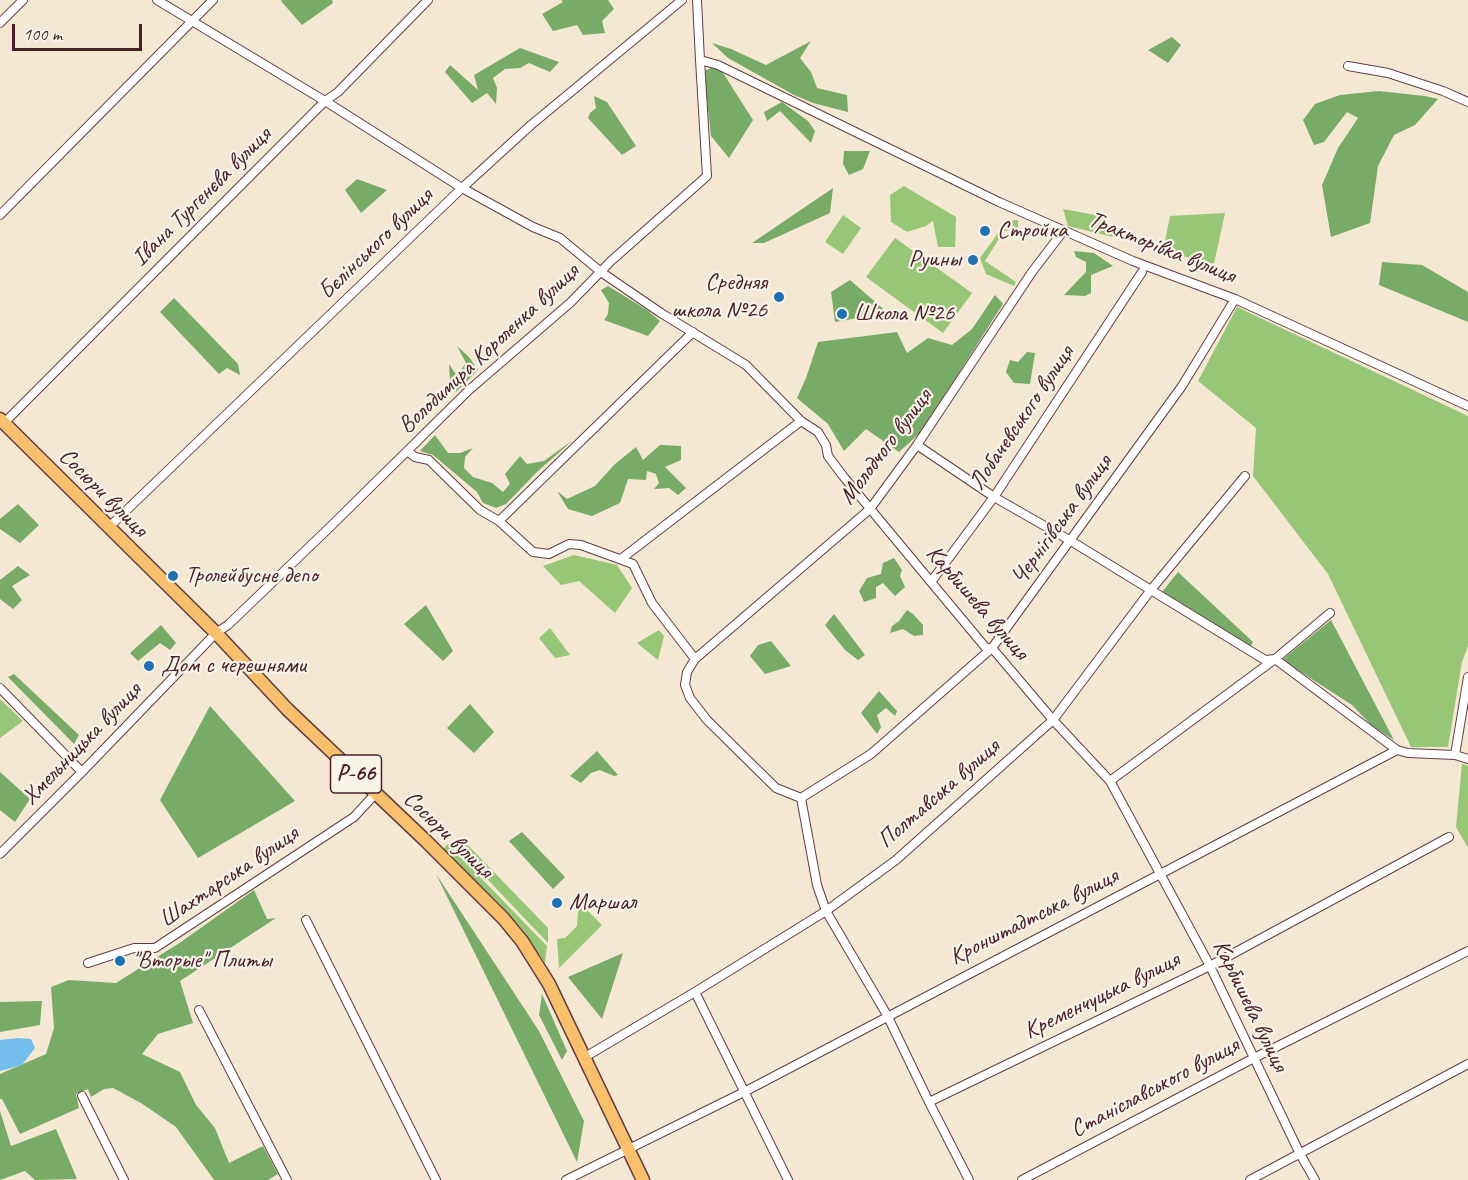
<!DOCTYPE html>
<meta charset="utf-8">
<style>
body{margin:0}
#map{position:relative;width:1468px;height:1180px;overflow:hidden;background:#f4e8d3;font-family:Caveat,sans-serif}
canvas{display:block}
.scale{position:absolute;left:12px;top:24px;width:130px;height:27px;box-sizing:border-box;border:3px solid #4a1f2b;border-top:0;padding-left:8px;font-size:18px;line-height:21px;white-space:nowrap;color:#4a1f2b;-webkit-text-stroke:4px #f7f3e8;paint-order:stroke}
</style>
<div id="map">
<canvas width="1468" height="1180"></canvas>
<div class="scale">100 m</div>
</div>
<script>
const context = document.querySelector('canvas').getContext('2d');
context.lineJoin = 'round';
function fillPath(path, color) { context.fillStyle = color; context.fill(path, 'evenodd'); }
const poly = rows => new Path2D(rows.map(r => 'M' + r).join(''));
function strokePath(path, color, width, dash) { context.strokeStyle = color; context.lineWidth = width; context.lineCap = dash ? 'butt' : 'round'; context.setLineDash(dash || []); context.stroke(path); }
function drawText(font, color, halo, rows, align = 'center') {
  context.font = font + ' Caveat,sans-serif'; context.lineWidth = 4.5; context.setLineDash([]); context.textBaseline = 'middle'; context.strokeStyle = halo; context.fillStyle = color; for (const [text, x, y, turn = 0] of rows) {
    context.save(); context.translate(x, y); context.rotate((+turn || 0) * Math.PI / 180); context.textAlign = isNaN(turn) ? turn : align; if (halo) context.strokeText(text, 0, 0); context.fillText(text, 0, 0); context.restore();
  }
}
fillPath(poly([
 [904,186,956,217,955,247,938,247,933,221,926,226,907,232,891,222,890,195],
 [1063,209,1106,217,1113,237,1068,226],
 [1225,213,1214,264,1163,251,1170,216],
 [843,215,861,228,843,254,825,242],
 [1018,220,1018,229,1004,231,985,261,1016,282,1014,286,986,274,980,258,994,239,1003,222],
 [895,238,972,293,943,333,866,277],
 [1237,307,1468,416,1468,646,1462,662,1448,747,1411,747,1328,574,1253,476,1256,428,1198,381],
 [574,555,617,565,632,588,615,613,579,581,561,585,543,566],
 [550,628,570,655,555,658,539,638],
 [659,630,664,636,658,660,637,643],
 [0,699,23,721,0,738],
 [1462,764,1468,766,1468,848,1456,827],
 [462,839,548,928,548,943,452,842],
 [448,844,547,946,545,963,524,931,499,903,445,852,443,849],
 [579,902,602,925,559,968,557,939,565,938,577,926]
]), '#96c676');
fillPath(poly([
 [282,0,332,0,333,3,302,25,281,1],
 [561,0,608,0,614,9,602,21,605,33,583,35,577,25,553,31,542,14,563,2],
 [1172,37,1181,45,1168,63,1148,50],
 [811,41,800,58,811,72,817,88,847,95,848,112,813,103,794,95,728,58,712,43,731,49,766,65],
 [520,48,559,62,550,72,529,63,520,68,505,69,493,78,497,88,496,104,487,93,472,103,445,72,450,65,478,90,474,75],
 [718,65,753,120,729,158,711,136,704,71],
 [1379,91,1425,96,1438,99,1415,125,1394,135,1378,166,1370,223,1331,237,1322,185,1338,148,1358,118,1347,112,1324,142,1314,145,1303,120,1315,104,1340,95],
 [594,96,607,102,636,146,622,155,588,118,590,113,596,108],
 [782,102,808,121,815,131,811,143,780,111,767,121,764,112],
 [844,151,870,151,863,169,849,175,843,164],
 [357,179,387,190,361,213,345,190],
 [833,188,830,213,764,243,752,243],
 [1074,251,1094,253,1113,266,1091,275,1091,293,1085,296,1064,295,1086,272,1086,262,1076,257],
 [1382,262,1422,265,1468,292,1468,322,1379,285],
 [850,280,888,313,835,322,831,292],
 [608,286,647,310,660,321,648,336,604,320,608,314,609,303,601,290],
 [995,295,1003,304,921,432,899,452,866,429,844,451,828,424,797,398,806,378,818,342,897,332,907,353,928,338,952,345,972,329],
 [174,298,238,364,240,375,227,368,219,374,160,312],
 [457,346,469,357,478,370,456,392,450,381,449,364,457,376,466,363],
 [1027,352,1035,353,1030,384,1014,383,1006,372,1010,360,1018,362],
 [435,435,448,453,460,453,473,448,465,457,464,468,473,477,492,483,503,492,510,484,505,474,520,456,527,464,544,461,573,440,538,471,506,504,496,508,483,503,477,492,433,455,420,451],
 [660,445,681,446,681,460,665,467,686,488,678,495,669,488,654,489,659,483,656,474,647,471,646,480,628,479,620,503,592,516,568,509,557,491,567,499,595,486,615,464,636,447,643,460],
 [18,504,39,525,20,543,0,529,0,519],
 [894,558,902,570,900,576,905,587,895,596,883,583,876,587,876,598,864,602,859,591,867,578,881,574,883,563],
 [18,566,30,575,12,586,22,600,13,609,0,599,0,580],
 [1178,572,1253,642,1251,646,1162,592],
 [426,605,453,651,443,661,404,624],
 [907,610,913,614,923,625,923,635,914,636,903,629,890,633,892,626,899,621],
 [834,614,865,655,858,660,845,650,825,625],
 [1331,620,1394,740,1372,726,1352,705,1282,660],
 [161,625,176,643,170,650,160,643,138,661,130,653],
 [771,641,791,666,765,674,750,656,758,645],
 [14,674,79,735,74,744,8,677],
 [879,691,897,711,895,716,886,708,877,715,881,727,877,734,861,713],
 [470,704,494,732,474,753,447,728],
 [210,706,295,801,198,858,160,800],
 [597,751,618,775,614,776,600,770,591,773,581,783,570,776],
 [0,772,30,799,15,822,0,810],
 [522,832,565,877,553,889,509,841],
 [436,874,539,1031,584,1121,577,1162],
 [254,890,267,919,276,918,180,981,193,1023,158,1034,142,1054,180,1072,196,1105,215,1128,229,1163,263,1146,278,1174,268,1180,214,1180,176,1127,141,1103,113,1088,104,1089,91,1097,88,1089,76,1094,79,1108,20,1134,2,1099,0,1099,0,1074,46,1054,54,1028,51,987,69,980,116,983,181,942],
 [623,953,602,1019,568,977],
 [542,994,567,1051,562,1060,539,1015],
 [42,1001,40,1025,0,1032,0,1002],
 [0,1111,11,1146,56,1129,77,1179,35,1180,25,1171,0,1180]
]), '#78ab67');
fillPath(poly([
 [18,1038,31,1039,35,1048,22,1065,0,1071,0,1040]
]), '#73beec');
const minor = poly([
 [157,0,325,101,462,188,533,227,560,238,601,272,661,313,746,365,801,421,818,432,826,445,828,456,843,476,931,582,986,648,992,648,1053,720,1110,781,1210,966,1300,1154,1315,1180],
 [697,0,700,60,718,65,999,202,1133,261,1235,299,1468,406],
 [0,23,23,0],
 [1348,66,1388,73,1443,91,1468,102],
 [0,215,213,0],
 [4,423,325,101,338,92,428,0],
 [917,445,994,497,1071,541,1265,660,1275,659,1397,750],
 [407,451,415,457,429,460,480,510,499,521,533,552,549,554,569,544,581,545,633,564,652,603,695,659,687,672,685,685,690,698,707,720,776,788,801,798],
 [499,521,693,332],
 [108,528,462,188,531,125,682,0],
 [621,559,801,421],
 [931,582,994,497,1142,272],
 [695,659,870,509,917,445,1032,272,1061,234,1055,228],
 [0,688,82,772],
 [1455,755,1468,759],
 [1110,781,1275,659,1330,613],
 [801,798,871,754,992,648,1182,386,1235,299],
 [801,798,817,885,826,911,887,1015,929,1102,969,1180],
 [0,854,82,772,216,633,228,625,331,526,469,390,570,303,611,261,707,176,700,60],
 [306,920,436,1180],
 [88,963,134,948,155,948,354,817,376,793],
 [695,992,788,1180],
 [199,1010,287,1180],
 [585,1057,695,992,826,911,896,860,1053,720,1150,591,1245,476],
 [82,1096,124,1180],
 [929,1102,1210,966,1449,837],
 [566,1180,746,1091,1397,750,1408,753,1455,755,1468,677],
 [1022,1180,1254,1058,1468,951],
 [1250,1180,1468,1064]
]);
const primary = poly([
 [0,419,216,633,288,710,426,841,503,918,522,941,549,984,643,1180]
]);
strokePath(minor, '#643d44', 10);
strokePath(primary, '#643d44', 15);
strokePath(minor, '#fff', 8);
strokePath(primary, '#f8bf6c', 12);
for (const [x, y, r, color] of [
 [985,231,6,"#1f6fb2"],
 [973,260,6,"#1f6fb2"],
 [779,297,6,"#1f6fb2"],
 [842,314,6,"#1f6fb2"],
 [173,576,6,"#1f6fb2"],
 [149,666,6,"#1f6fb2"],
 [557,903,6,"#1f6fb2"],
 [120,961,6,"#1f6fb2"]
]) { const dot = new Path2D(); dot.arc(x, y, r, 0, 2 * Math.PI); context.fillStyle = color; context.fill(dot); strokePath(dot, '#f7f3e8', 2); }
for (const [x, y, w] of [
 [356,774,51]
]) { const box = new Path2D(); box.roundRect(x - w / 2, y - 19, w, 38, 4.5); context.fillStyle = '#f7f3e8'; context.fill(box); strokePath(box, '#4a1f2b', 1.5); }
drawText('bold 22px', '#4a1f2b', null, [
 ["Р-66",356,774]
]);
drawText('24px', '#4a1f2b', '#f7f3e8', [
 ["Івана Тургенєва вулиця",202,197,-45],
 ["Бєлінського вулиця",376,244,-44],
 ["Тракторівка вулиця",1162,248,22],
 ["Володимира Короленка вулиця",489,349,-43],
 ["Лобачевського вулиця",1022,418,-56],
 ["Молодчого вулиця",886,447,-53],
 ["Сосюри вулиця",103,493,45],
 ["Чернігівська вулиця",1062,520,-54],
 ["Карбишева вулиця",977,603,49],
 ["Хмельницька вулиця",82,744,-46],
 ["Полтавська вулиця",939,794,-41],
 ["Сосюри вулиця",448,835,44],
 ["Шахтарська вулиця",229,877,-34],
 ["Кронштадтська вулиця",1034,917,-27],
 ["Кременчуцька вулиця",1102,996,-26],
 ["Карбишева вулиця",1250,1006,64],
 ["Станіславського вулиця",1155,1088,-28]
]);
drawText('24px', '#4a1f2b', '#f7f3e8', [
 ["Стройка",997,231],
 ["Руины",961,260,"right"],
 ["Средняя",767,283,"right"],
 ["школа №26",767,311,"right"],
 ["Школа №26",854,314],
 ["Тролейбусне депо",185,576],
 ["Дом с черешнями",161,666],
 ["Маршал",569,903],
 ["\"Вторые\" Плиты",132,961]
], 'left');
</script>
